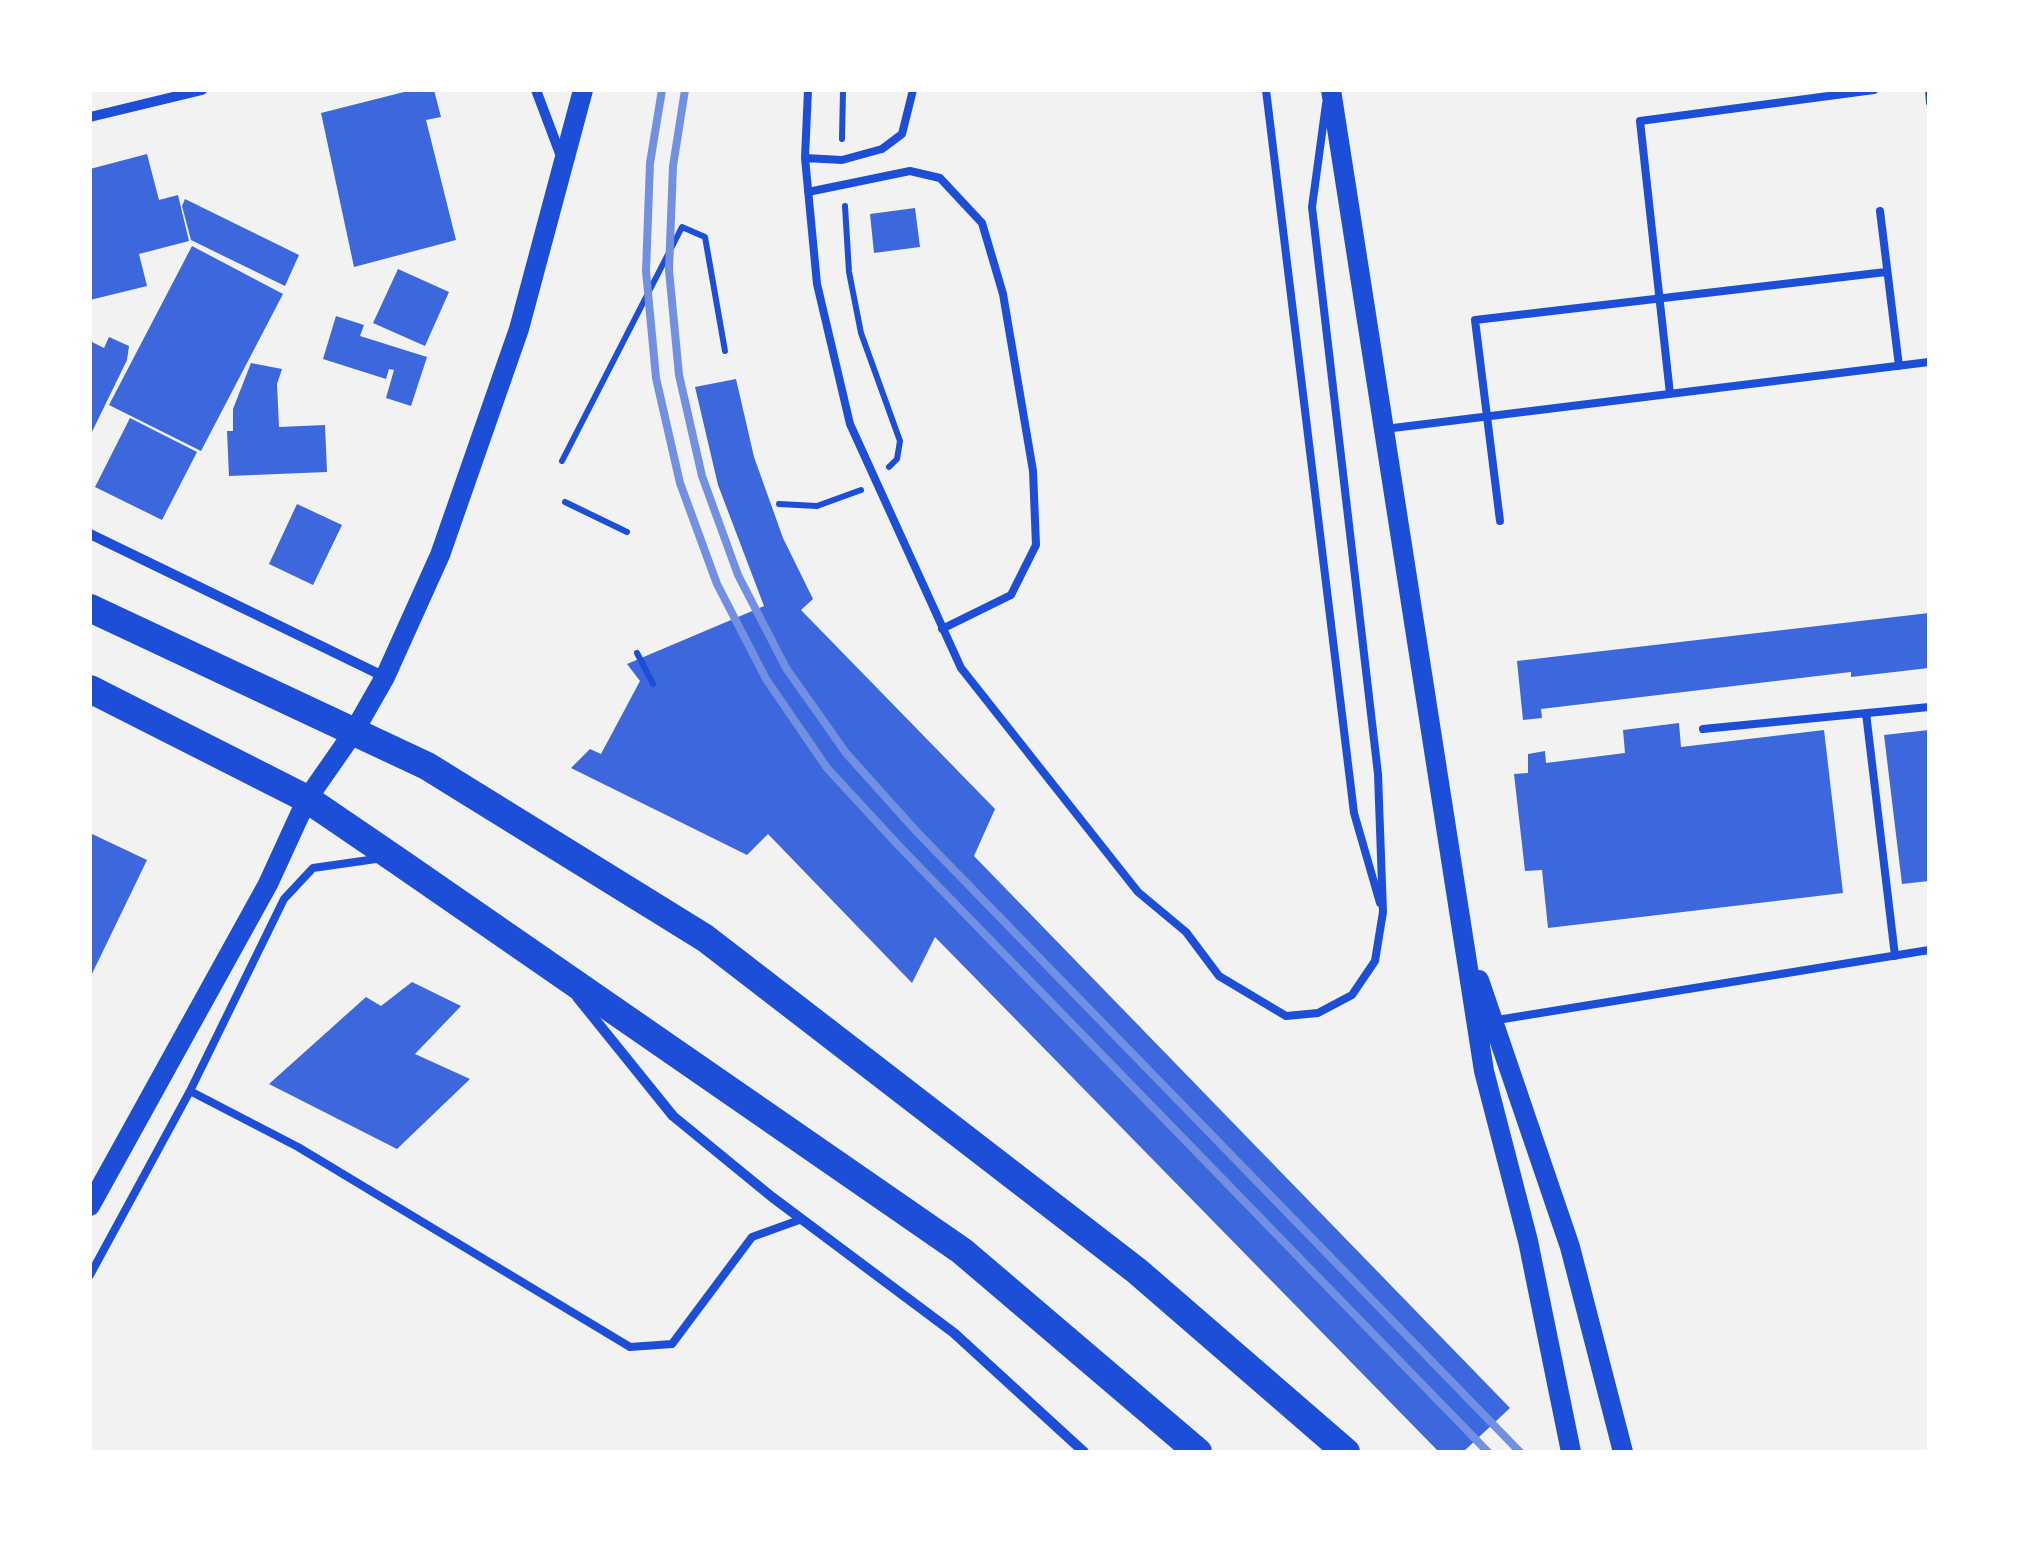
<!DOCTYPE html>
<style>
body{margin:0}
#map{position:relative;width:2019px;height:1542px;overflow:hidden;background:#f2f2f2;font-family:"Alegreya Sans",sans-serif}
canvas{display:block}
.frame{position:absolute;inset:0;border:92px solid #fff;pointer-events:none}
</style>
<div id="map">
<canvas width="2019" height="1542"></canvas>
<div class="frame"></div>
</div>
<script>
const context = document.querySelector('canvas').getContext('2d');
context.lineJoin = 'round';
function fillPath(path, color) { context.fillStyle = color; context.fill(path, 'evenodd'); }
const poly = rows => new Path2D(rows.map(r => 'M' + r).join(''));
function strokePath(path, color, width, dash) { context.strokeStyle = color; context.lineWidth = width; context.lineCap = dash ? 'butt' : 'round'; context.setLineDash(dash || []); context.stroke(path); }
fillPath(poly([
 [412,90,434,90,441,117,426,120,456,240,354,267,321,113],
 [147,154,159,200,178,195,189,241,139,254,147,286,90,300,90,169],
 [185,199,299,255,285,286,191,240,182,206],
 [915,208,920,247,874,253,870,214],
 [192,246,283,294,201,451,109,405],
 [398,269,449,292,425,346,373,323],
 [336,316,364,325,360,336,427,357,411,406,386,398,394,370,389,369,386,379,323,359],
 [109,337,129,346,127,360,90,436,90,341,104,348],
 [251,363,282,369,277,384,279,427,325,425,327,472,229,476,227,431,233,431,233,409],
 [736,379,754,457,783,538,813,599,801,610,995,809,974,856,1510,1408,1463,1452,1439,1452,935,937,912,983,768,834,747,855,571,768,590,749,601,754,640,681,627,664,764,606,718,485,695,387],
 [130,418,197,452,162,520,95,487],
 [297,504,342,525,313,585,269,564],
 [1929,613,1929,668,1851,677,1851,672,1541,709,1542,718,1523,720,1517,661],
 [1679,723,1681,747,1824,730,1843,893,1548,928,1542,870,1525,871,1514,774,1528,773,1528,754,1545,751,1546,763,1625,753,1623,730],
 [1929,730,1929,881,1902,884,1884,735],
 [90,833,147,860,90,978],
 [412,982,461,1006,415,1054,470,1079,397,1149,269,1084,366,997,381,1006]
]), '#3d67dc');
strokePath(poly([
 [1928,90,1929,103],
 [842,139,843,90],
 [845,206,849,272,861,333,900,441,897,459,889,467],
 [562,461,682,227,705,237,725,351],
 [565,502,627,532],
 [779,504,817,506,861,490],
 [637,653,653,684]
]), '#1d4ed8', 6);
strokePath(poly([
 [808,90,805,158,817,284,850,424,961,668,1138,892,1186,932,1219,976,1286,1016,1318,1013,1352,995,1375,961,1383,912,1378,774,1312,207,1326,104],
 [1266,90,1354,813,1380,903],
 [805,158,842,160,882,149,902,134,913,90],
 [808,192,910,171,940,178,982,223,1003,294,1033,471,1036,545,1011,595,942,629],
 [1880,211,1899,366],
 [1670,394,1640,121,1874,90],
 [1385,429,1929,362],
 [1500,521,1475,320,1886,272],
 [1866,713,1895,956],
 [1703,729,1929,707],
 [1497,1020,1929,950],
 [190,1091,298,1147,630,1347,672,1344,752,1237,802,1219],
 [90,1275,190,1091,284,899,313,868,376,859]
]), '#1d4ed8', 8);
strokePath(poly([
 [536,90,562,159],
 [90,117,202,90],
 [90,534,385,677],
 [577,997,673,1116,772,1197,954,1333,1084,1452]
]), '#1d4ed8', 10);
strokePath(poly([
 [1331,90,1484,1071,1528,1241,1571,1452],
 [1479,980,1570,1247,1623,1452],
 [90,1206,268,884,307,799,353,733,385,677,440,555,519,329,583,90]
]), '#1d4ed8', 20);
strokePath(poly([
 [90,608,427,766,705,938,1137,1271,1346,1452],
 [90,689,307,799,398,861,962,1251,1198,1452]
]), '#1d4ed8', 28);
strokePath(poly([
 [662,90,650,163,646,271,656,378,680,483,717,584,766,679,827,768,900,847,1488,1452],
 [685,90,673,166,669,270,679,375,702,476,738,575,786,668,846,753,916,831,1520,1452]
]), '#7290e2', 8);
</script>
